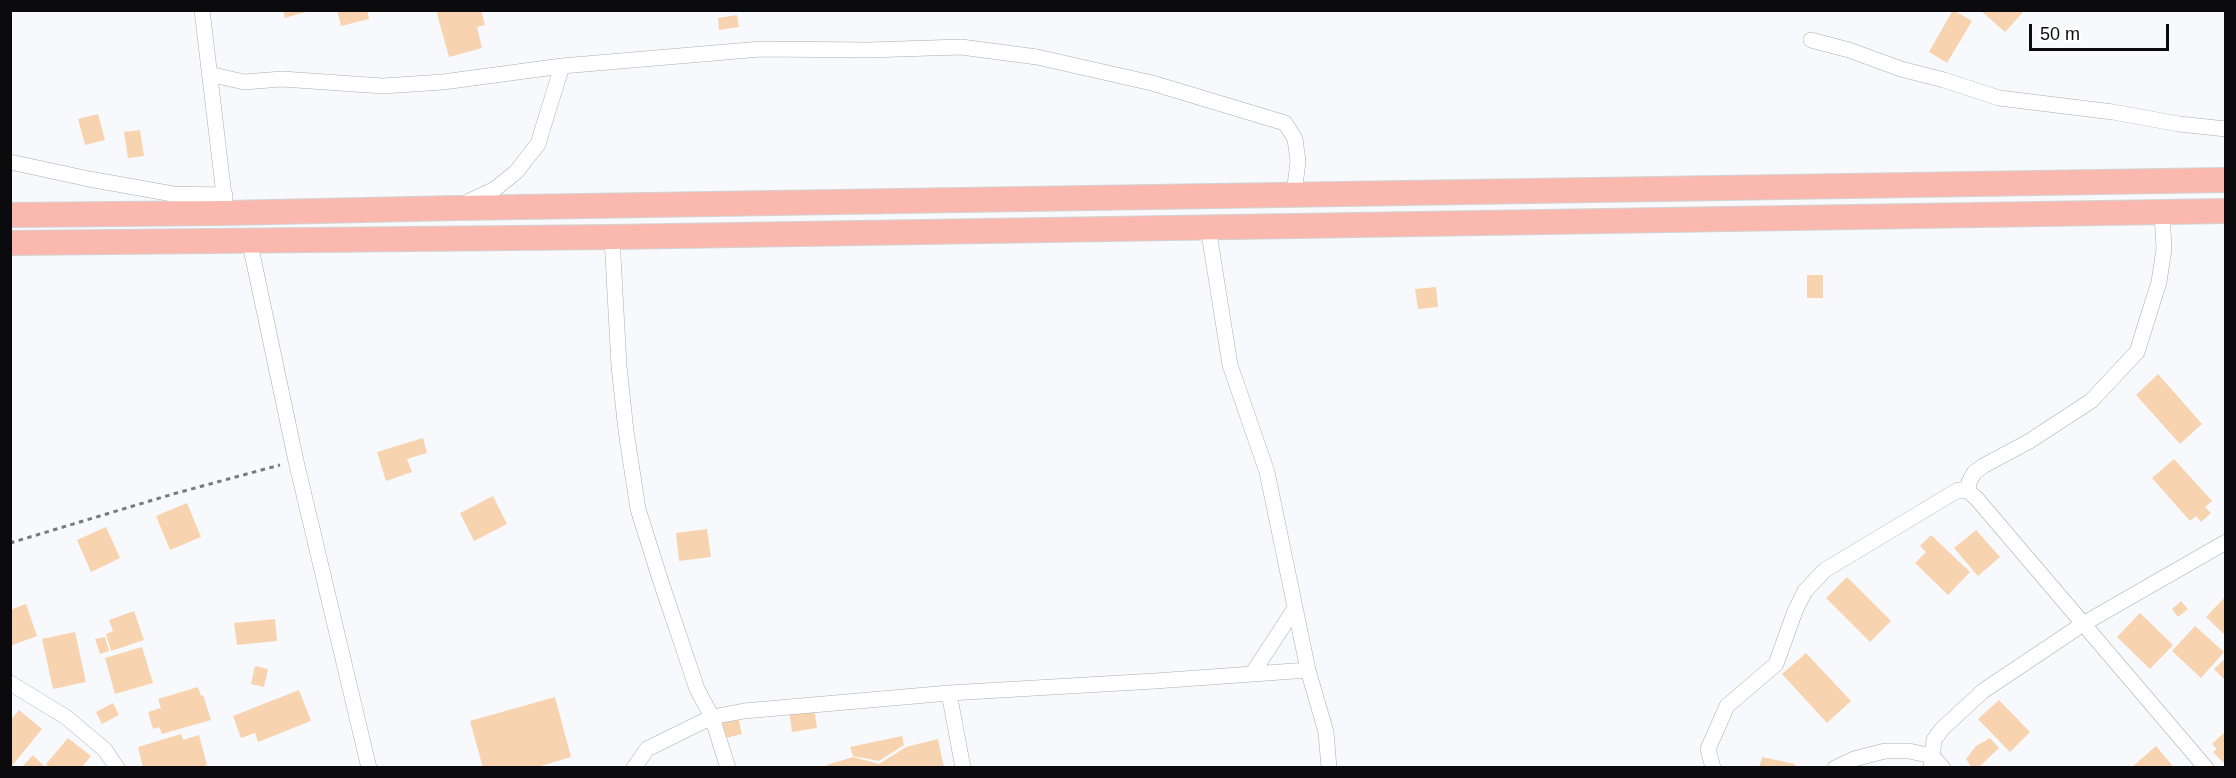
<!DOCTYPE html>
<style>
body{margin:0}
#map{position:relative;width:2236px;height:778px;overflow:hidden;background:#f7f9fd;font-family:Helvetica,sans-serif}
canvas{display:block}
.frame{position:absolute;inset:0;border:12px solid #0b0b0d;pointer-events:none}
.scale{position:absolute;left:2029px;top:24px;width:140px;height:27px;box-sizing:border-box;border:3px solid #0b0b0d;border-top:0;padding-left:8px;font-size:18px;line-height:21px;white-space:nowrap;color:#0b0b0d;-webkit-text-stroke:4px #fff;paint-order:stroke}
</style>
<div id="map">
<canvas width="2236" height="778"></canvas>
<div class="frame"></div>
<div class="scale">50 m</div>
</div>
<script>
const context = document.querySelector('canvas').getContext('2d');
context.lineJoin = 'round';
function fillPath(path, color) { context.fillStyle = color; context.fill(path, 'evenodd'); }
const poly = rows => new Path2D(rows.map(r => 'M' + r).join(''));
function strokePath(path, color, width, dash) { context.strokeStyle = color; context.lineWidth = width; context.lineCap = dash ? 'butt' : 'round'; context.setLineDash(dash || []); context.stroke(path); }
fillPath(poly([
 [283,10,309,10,309,11,285,18],
 [337,10,367,10,369,19,341,26],
 [436,10,481,10,485,25,477,27,482,48,449,57],
 [1953,10,1972,21,1947,63,1929,52],
 [1980,10,2025,10,2005,32],
 [737,15,739,27,719,30,718,18],
 [98,114,105,140,85,145,78,119],
 [140,130,144,156,128,158,124,132],
 [1807,275,1823,275,1823,298,1807,298],
 [1436,287,1438,307,1418,309,1415,289],
 [2158,374,2202,424,2180,444,2136,395],
 [423,438,427,453,407,459,412,472,386,481,377,452],
 [2174,459,2212,501,2205,507,2211,513,2201,522,2196,516,2190,521,2152,478],
 [493,496,507,524,474,541,460,513],
 [187,503,201,537,170,550,156,516],
 [106,527,120,558,91,572,77,540],
 [707,529,711,557,679,561,676,533],
 [1976,530,2000,557,1978,576,1954,548],
 [1931,535,1970,572,1948,595,1915,563,1926,552,1920,546],
 [1847,577,1891,621,1870,642,1826,598],
 [2226,596,2226,636,2206,617],
 [2181,601,2188,609,2178,617,2172,609],
 [26,604,37,636,10,646,10,610],
 [134,611,144,640,111,651,106,634,113,631,109,620],
 [2140,613,2173,645,2150,669,2117,637],
 [275,619,277,641,237,645,234,623],
 [2195,626,2224,652,2201,678,2172,651],
 [75,632,86,682,53,689,42,639],
 [105,637,109,651,100,654,95,639],
 [142,647,153,683,115,694,105,658],
 [1806,653,1851,701,1827,723,1782,674],
 [2226,658,2226,681,2214,669],
 [255,666,268,669,264,687,251,684],
 [198,687,201,696,203,695,211,720,162,734,159,727,153,729,148,712,161,708,158,699],
 [299,690,311,721,258,742,255,733,241,738,233,716],
 [555,697,571,757,534,768,483,768,470,721],
 [1999,700,2030,732,2010,752,1978,719],
 [113,703,119,715,102,724,96,712],
 [814,707,817,728,792,732,789,710],
 [19,710,42,729,10,768,10,721],
 [737,713,742,734,726,738,721,717],
 [2226,731,2226,765,2213,752,2217,749,2212,744],
 [181,734,183,740,199,735,207,765,200,768,143,768,138,747],
 [902,736,904,745,879,761,853,756,850,747],
 [68,738,91,756,81,768,50,768,46,764],
 [1990,738,1999,748,1978,768,1972,768,1966,759,1976,746],
 [938,739,944,768,827,768,827,765,853,757,879,764,906,747],
 [2156,746,2172,765,2171,768,2131,768],
 [33,755,46,768,21,768],
 [1762,757,1795,764,1794,768,1759,768]
]), '#f7d4af');
const minor = poly([
 [202,10,225,204],
 [1811,40,1849,50,1901,69,1944,80,1999,98,2113,112,2179,124,2226,129],
 [209,74,244,82,282,79,383,86,443,82,562,66,761,49,869,50,961,47,1037,57,1152,83,1285,123,1295,139,1298,161,1294,194],
 [10,162,89,179,173,194,225,195],
 [463,204,495,189,516,172,538,144,562,66],
 [1208,227,1230,365,1267,472,1308,670,1326,732,1329,768],
 [612,237,619,366,626,431,638,509,660,579,697,689,712,717,728,768],
 [249,239,296,461,369,768],
 [1968,491,1969,482,1974,473,1983,466,2028,442,2091,401,2137,352,2159,282,2164,249,2162,212],
 [1252,674,1295,608],
 [10,683,66,717,105,750,117,768],
 [949,693,963,768],
 [634,768,647,749,712,717,744,711,949,693,1155,681,1308,670],
 [1713,768,1708,749,1727,706,1776,664,1795,611,1805,591,1825,570,1958,490,1968,491,1977,499,2206,768],
 [1835,768,1854,759,1885,751,1909,751,1932,756,1943,768],
 [1931,768,1934,740,1942,729,1983,691,2083,624,2226,542]
]);
const trunk = poly([
 [10,215,226,213,457,208,2226,180],
 [10,243,612,237,2226,211]
]);
strokePath(minor, '#abadb1', 16);
strokePath(trunk, '#d3d3d3', 26);
strokePath(poly([
 [10,543,173,494,280,465]
]), '#797a7d', 3, [4.5, 4.5]);
strokePath(minor, '#fff', 15);
strokePath(trunk, '#fbb8ae', 24);
</script>
